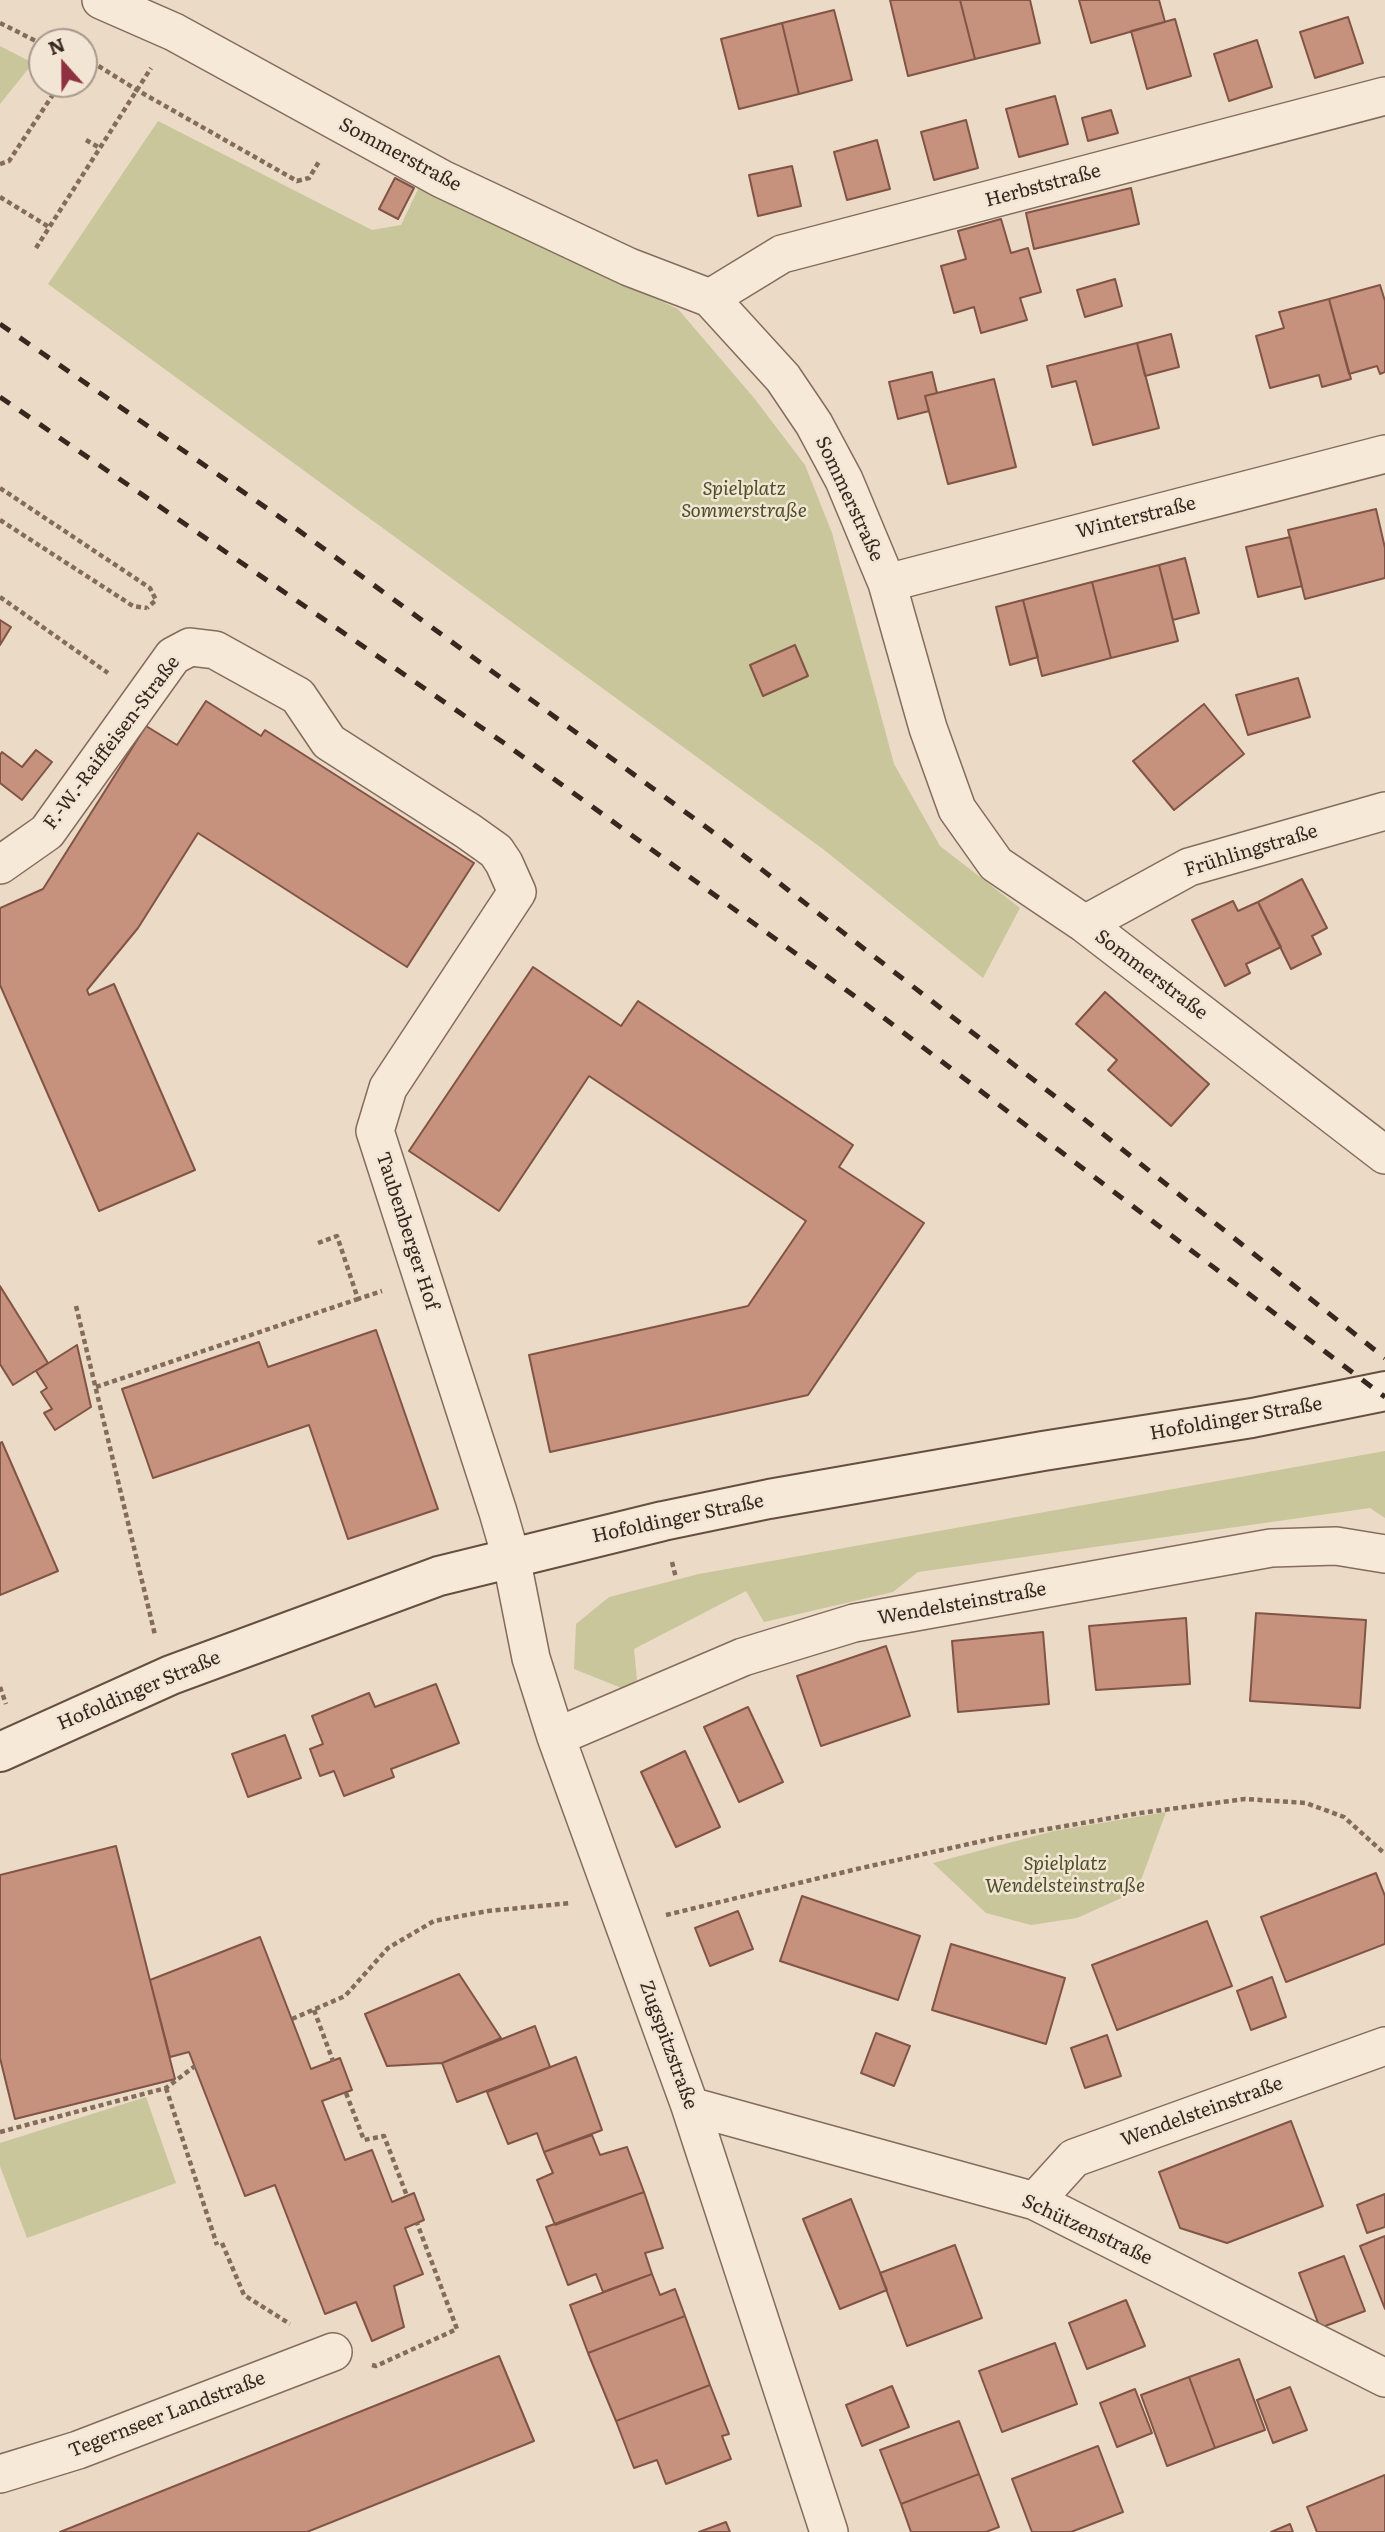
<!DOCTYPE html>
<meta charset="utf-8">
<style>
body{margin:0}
#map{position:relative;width:1385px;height:2532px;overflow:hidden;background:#ebdac5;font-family:Literata,serif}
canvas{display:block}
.north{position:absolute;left:28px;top:28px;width:70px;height:70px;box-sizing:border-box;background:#f3e5d4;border:2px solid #a7998c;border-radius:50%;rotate:339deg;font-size:19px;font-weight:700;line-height:28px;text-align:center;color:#36271f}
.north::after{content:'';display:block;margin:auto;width:24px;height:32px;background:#8e3240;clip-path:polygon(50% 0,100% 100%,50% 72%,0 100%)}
</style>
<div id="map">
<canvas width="1385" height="2532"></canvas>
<div class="north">N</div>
</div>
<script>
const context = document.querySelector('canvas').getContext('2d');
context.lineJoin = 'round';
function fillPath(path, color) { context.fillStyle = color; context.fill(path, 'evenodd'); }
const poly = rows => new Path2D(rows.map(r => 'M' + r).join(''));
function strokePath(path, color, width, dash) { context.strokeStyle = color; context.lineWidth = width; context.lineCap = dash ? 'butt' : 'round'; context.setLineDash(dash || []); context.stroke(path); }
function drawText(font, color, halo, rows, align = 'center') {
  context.font = font + ' Literata,serif'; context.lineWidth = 5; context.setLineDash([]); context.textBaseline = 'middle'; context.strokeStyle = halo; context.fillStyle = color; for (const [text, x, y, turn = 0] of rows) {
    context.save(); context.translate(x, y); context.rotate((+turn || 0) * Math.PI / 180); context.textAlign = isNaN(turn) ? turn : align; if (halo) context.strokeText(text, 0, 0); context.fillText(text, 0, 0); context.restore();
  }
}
fillPath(poly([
 [0,46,33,63,0,104],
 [158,121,372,230,401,225,419,187,678,309,754,398,805,465,832,533,894,764,940,846,1020,908,983,978,823,849,48,284],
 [1385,1451,1385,1518,1370,1508,918,1572,893,1592,764,1622,746,1591,634,1649,637,1680,624,1689,574,1669,576,1624,609,1597,699,1574],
 [1166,1812,1137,1891,1077,1918,1031,1925,986,1913,933,1863,1054,1831],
 [146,2097,176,2183,27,2238,0,2166,0,2143]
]), '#c8c69a');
const building = poly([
 [890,0,960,0,975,59,908,76,890,0],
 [960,0,1030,0,1040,43,975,59,960,0],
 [1079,0,1159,0,1165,22,1091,43,1079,0],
 [834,10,852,80,799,94,782,23,834,10],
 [1348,17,1363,63,1315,78,1300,32,1348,17],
 [1175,19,1191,76,1147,89,1131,31,1175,19],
 [782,23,799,94,739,109,721,39,782,23],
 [1257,40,1272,87,1229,101,1214,54,1257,40],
 [1055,96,1068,144,1019,157,1006,109,1055,96],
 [1111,110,1118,133,1088,141,1082,118,1111,110],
 [966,120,978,168,934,180,921,132,966,120],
 [877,140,890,189,847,200,834,152,877,140],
 [792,166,801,206,758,216,749,175,792,166],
 [395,178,414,188,398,219,379,209,395,178],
 [1131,188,1139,224,1034,249,1026,213,1131,188],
 [1001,219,1011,253,1028,248,1041,292,1020,298,1027,320,981,333,974,307,954,313,941,266,966,259,958,231,1001,219],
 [1115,279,1122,306,1085,317,1077,290,1115,279],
 [1380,285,1385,301,1385,372,1380,374,1377,366,1349,374,1329,299,1380,285],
 [1329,299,1351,379,1322,387,1319,375,1270,388,1256,336,1284,328,1279,312,1329,299],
 [1171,334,1179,367,1145,376,1137,343,1171,334],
 [1137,343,1159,428,1093,445,1076,381,1052,387,1047,366,1137,343],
 [932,372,937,393,925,396,929,411,898,419,889,382,932,372],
 [994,379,1016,467,948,484,925,396,994,379],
 [1376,509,1385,548,1385,578,1305,599,1288,530,1376,509],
 [1290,537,1302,586,1258,597,1246,547,1290,537],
 [1185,558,1199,613,1173,620,1159,565,1185,558],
 [1159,565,1178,641,1111,658,1092,582,1159,565],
 [1092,582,1111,658,1042,676,1023,600,1092,582],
 [1023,600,1038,657,1010,665,996,607,1023,600],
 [0,620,11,627,0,645,0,620],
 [795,645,808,676,763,696,750,665,795,645],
 [1298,678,1310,717,1248,735,1236,695,1298,678],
 [206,701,261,736,265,730,474,863,407,967,198,833,138,928,87,990,89,995,114,984,195,1170,99,1211,0,985,0,908,43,889,146,726,177,745,206,701],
 [1204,704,1244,754,1174,810,1133,761,1204,704],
 [36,750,52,762,22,800,0,783,0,755,2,752,22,767,36,750],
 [1302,879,1327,928,1312,936,1321,954,1291,969,1258,902,1302,879],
 [1233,901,1238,911,1258,902,1281,947,1246,964,1250,973,1225,986,1192,920,1233,901],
 [533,967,621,1026,638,1001,853,1145,839,1167,924,1223,808,1395,550,1452,529,1355,748,1306,806,1221,589,1076,499,1211,409,1151,533,967],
 [1105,992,1209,1084,1171,1126,1108,1070,1117,1060,1076,1024,1105,992],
 [0,1286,48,1363,13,1385,0,1364,0,1286],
 [376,1330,438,1509,348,1539,309,1425,153,1478,122,1389,259,1342,268,1367,376,1330],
 [77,1345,91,1407,55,1430,44,1413,52,1409,41,1392,47,1388,36,1371,77,1345],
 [2,1442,58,1571,0,1595,0,1443,2,1442],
 [1256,1613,1366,1620,1360,1708,1250,1701,1256,1613],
 [1186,1618,1190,1684,1096,1690,1089,1626,1186,1618],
 [1043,1632,1049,1704,958,1712,952,1641,1043,1632],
 [886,1646,910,1716,821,1746,797,1676,886,1646],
 [436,1684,459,1743,391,1769,394,1777,344,1796,334,1771,320,1776,310,1749,323,1744,312,1716,369,1693,375,1707,436,1684],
 [748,1707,783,1782,739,1802,704,1727,748,1707],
 [285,1735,301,1778,248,1797,232,1754,285,1735],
 [685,1751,720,1827,676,1847,641,1772,685,1751],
 [116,1846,175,2079,15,2119,0,2058,0,1875,116,1846],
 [1376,1873,1385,1896,1385,1944,1286,1982,1261,1917,1376,1873],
 [802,1896,920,1936,898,2000,780,1961,802,1896],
 [738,1911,753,1949,710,1966,695,1928,738,1911],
 [1207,1921,1232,1986,1117,2030,1092,1965,1207,1921],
 [260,1937,311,2069,340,2058,352,2090,322,2101,345,2160,372,2150,392,2202,414,2193,424,2220,405,2228,423,2274,394,2286,404,2327,372,2341,356,2302,325,2314,275,2185,245,2196,189,2052,170,2057,150,1980,260,1937],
 [951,1944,1065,1978,1046,2044,932,2010,951,1944],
 [459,1974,501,2038,442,2063,387,2066,365,2014,459,1974],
 [1272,1977,1286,2017,1251,2030,1237,1991,1272,1977],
 [535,2026,550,2067,457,2102,442,2063,535,2026],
 [876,2033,910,2046,894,2086,861,2073,876,2033],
 [1107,2035,1121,2076,1085,2088,1071,2048,1107,2035],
 [576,2057,602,2130,544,2152,537,2133,508,2144,487,2092,576,2057],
 [1291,2121,1323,2206,1227,2243,1180,2228,1159,2172,1291,2121],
 [592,2135,600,2155,627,2147,644,2192,555,2225,537,2180,553,2173,544,2152,592,2135],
 [644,2192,663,2248,645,2253,652,2274,603,2292,596,2274,568,2285,546,2227,644,2192],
 [1385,2194,1385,2227,1367,2233,1357,2205,1385,2194],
 [851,2199,887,2290,840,2309,803,2219,851,2199],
 [1385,2236,1385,2309,1360,2246,1385,2236],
 [955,2245,982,2318,907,2346,880,2273,955,2245],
 [1344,2256,1365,2311,1320,2328,1299,2273,1344,2256],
 [652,2274,660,2295,675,2289,685,2316,588,2353,570,2305,652,2274],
 [1126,2300,1145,2346,1087,2369,1069,2323,1126,2300],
 [685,2316,710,2385,616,2421,588,2353,685,2316],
 [1055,2343,1077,2404,1002,2432,979,2371,1055,2343],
 [499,2356,534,2441,307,2532,60,2532,499,2356],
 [1239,2359,1265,2430,1215,2448,1189,2377,1239,2359],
 [1189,2377,1215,2448,1167,2466,1141,2395,1189,2377],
 [710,2385,729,2434,722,2436,731,2459,666,2484,657,2460,634,2468,616,2421,710,2385],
 [892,2386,909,2427,862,2446,846,2405,892,2386],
 [1290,2387,1307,2430,1273,2443,1257,2400,1290,2387],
 [1135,2389,1152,2433,1117,2447,1100,2403,1135,2389],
 [959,2421,979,2474,901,2504,880,2450,959,2421],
 [1098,2446,1123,2512,1071,2532,1032,2532,1012,2479,1098,2446],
 [979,2474,999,2527,986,2532,911,2532,901,2504,979,2474],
 [1385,2475,1385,2532,1317,2532,1307,2507,1385,2475],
 [726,2522,730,2532,699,2532,726,2522],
 [1290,2524,1293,2532,1271,2532,1290,2524]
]);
fillPath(building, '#c6927e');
strokePath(building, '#815445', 2);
const minor = poly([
 [101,0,174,32,442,179,629,267,710,298,783,378,814,424,844,480,887,583,928,728,957,809,996,864,1085,924,1385,1155],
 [710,298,782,254,1385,96],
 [887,583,1385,454],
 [0,865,47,832,173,656,190,647,215,650,298,696,329,742,468,831,496,851,504,863,517,892,388,1088,375,1131,498,1512,511,1557,531,1658,556,1737,690,2106,829,2532],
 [1085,924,1189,867,1385,811],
 [556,1737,743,1657,854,1623,1271,1548,1336,1546,1385,1554],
 [690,2106,1035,2201,1385,2378],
 [1035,2201,1074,2158,1385,2046],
 [0,2474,78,2450,333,2352]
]);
const secondary = poly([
 [0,1752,171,1675,439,1576,663,1521,769,1499,1043,1451,1252,1418,1385,1391]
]);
strokePath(minor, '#846c5d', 40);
strokePath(secondary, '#664e40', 42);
strokePath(poly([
 [0,23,42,44],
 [84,57,137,90,297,181,309,178,320,160],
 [86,140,100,148],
 [0,164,9,161,60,84],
 [0,197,49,227],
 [36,248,151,68],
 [0,488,150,588,156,600,147,608],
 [0,520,133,606,147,608],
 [0,597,108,673],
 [318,1243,337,1236,358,1299,382,1291],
 [76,1306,155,1635],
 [96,1387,358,1299],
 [672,1562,676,1578],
 [0,1687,6,1704],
 [666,1915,857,1869,996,1838,1140,1813,1245,1799,1306,1803,1344,1817,1385,1854],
 [314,2010,333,2061],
 [292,2019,345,1996,388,1948,434,1921,488,1911,571,1903],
 [166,2088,217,2245],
 [346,2093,364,2140,384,2136,407,2196],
 [0,2132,166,2088,195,2066],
 [222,2243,244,2295,290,2324],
 [372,2365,376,2366,457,2329,417,2223]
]), '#846c5d', 4.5, [5, 3.5]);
strokePath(minor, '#f6e9d8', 37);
strokePath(secondary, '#f6e9d8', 38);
strokePath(poly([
 [0,324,294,527,721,838,1079,1115,1385,1358],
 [0,397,504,743,867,1005,1385,1397]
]), '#36271f', 5, [12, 12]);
drawText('19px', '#36271f', '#f3e5d4', [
 ["Sommerstraße",400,155,28],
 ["Herbststraße",1043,186,-15],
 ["Sommerstraße",849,499,65],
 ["Winterstraße",1136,518,-14],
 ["F.-W.-Raiffeisen-Straße",112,743,-53],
 ["Frühlingstraße",1251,851,-17],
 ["Sommerstraße",1151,975,37],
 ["Taubenberger Hof",407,1231,72],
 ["Hofoldinger Straße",1236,1419,-10],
 ["Hofoldinger Straße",678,1519,-12],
 ["Wendelsteinstraße",962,1604,-10],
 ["Hofoldinger Straße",139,1691,-23],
 ["Zugspitzstraße",668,2045,70],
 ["Wendelsteinstraße",1202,2112,-20],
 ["Schützenstraße",1087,2230,25],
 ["Tegernseer Landstraße",167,2415,-21]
]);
drawText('italic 19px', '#4c5028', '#f3e5d4', [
 ["Spielplatz",744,489],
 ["Sommerstraße",744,511],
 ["Spielplatz",1065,1864],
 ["Wendelsteinstraße",1065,1886]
]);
</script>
